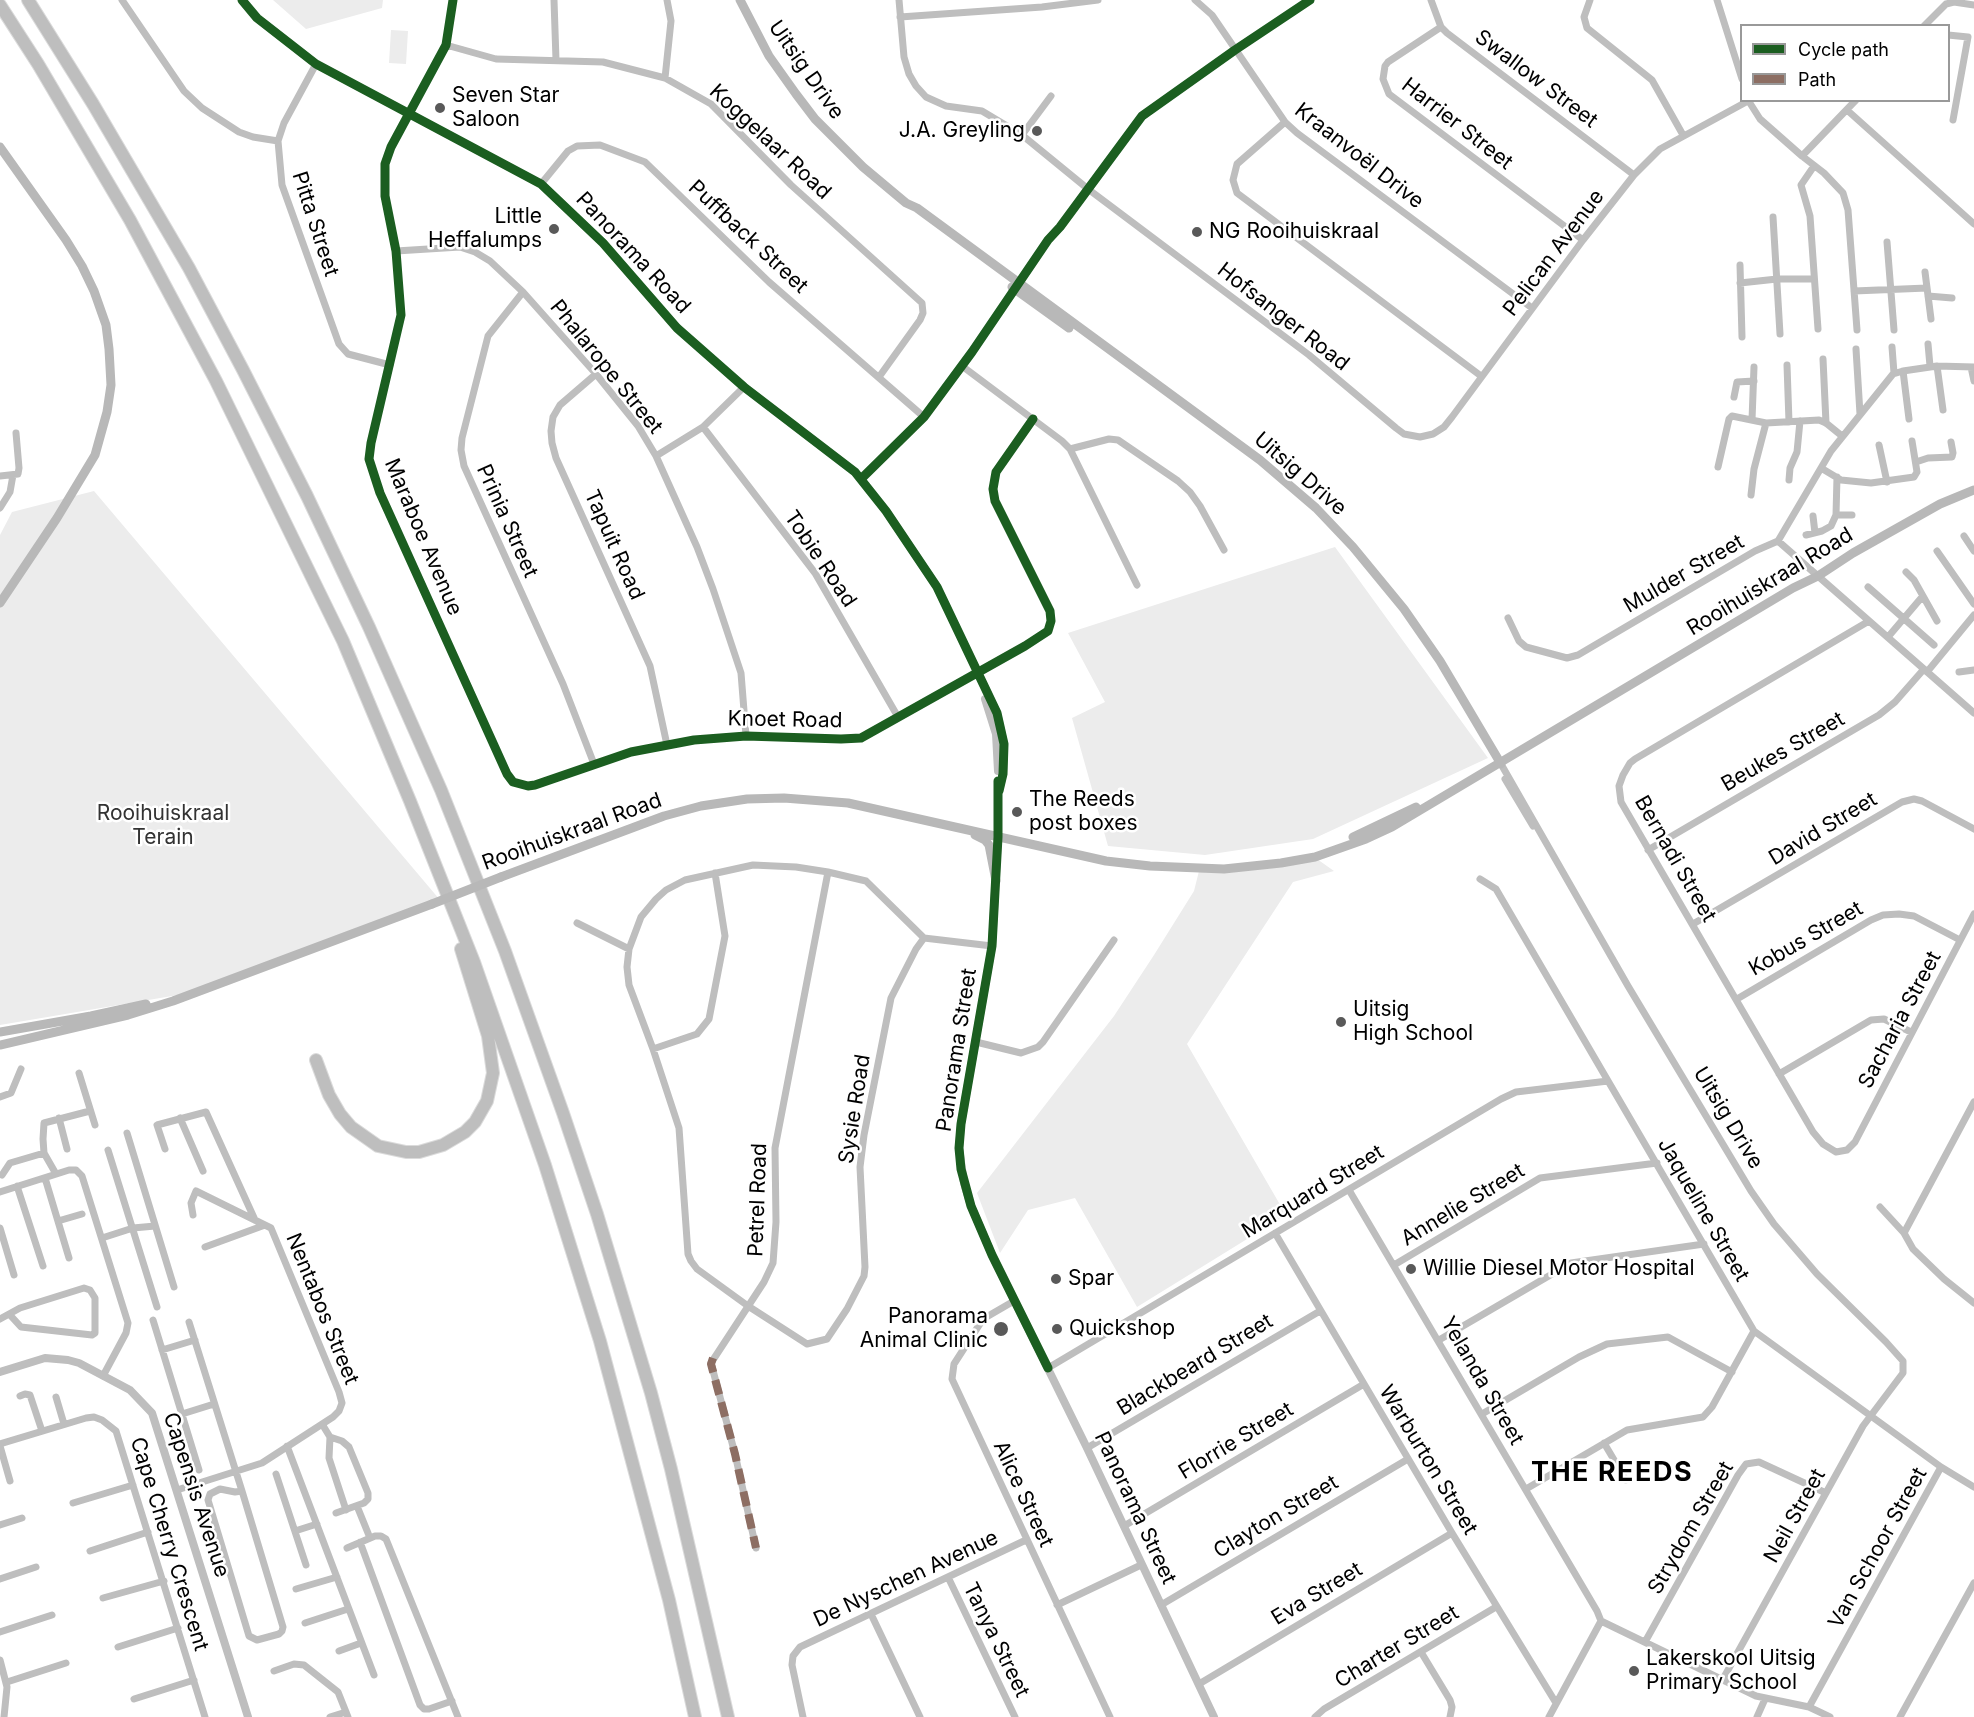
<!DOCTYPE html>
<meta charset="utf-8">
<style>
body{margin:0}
#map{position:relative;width:1974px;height:1717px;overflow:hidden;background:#fff;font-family:Inter,sans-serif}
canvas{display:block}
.legend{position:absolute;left:1740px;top:24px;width:210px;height:78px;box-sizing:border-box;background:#fff;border:2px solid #999;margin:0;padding:8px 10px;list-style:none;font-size:18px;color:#000}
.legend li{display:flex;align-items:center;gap:12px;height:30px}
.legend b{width:30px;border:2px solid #999}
</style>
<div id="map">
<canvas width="1974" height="1717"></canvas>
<ul class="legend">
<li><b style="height:8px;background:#1b5e20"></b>Cycle path</li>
<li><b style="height:8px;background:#8d6e63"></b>Path</li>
</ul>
</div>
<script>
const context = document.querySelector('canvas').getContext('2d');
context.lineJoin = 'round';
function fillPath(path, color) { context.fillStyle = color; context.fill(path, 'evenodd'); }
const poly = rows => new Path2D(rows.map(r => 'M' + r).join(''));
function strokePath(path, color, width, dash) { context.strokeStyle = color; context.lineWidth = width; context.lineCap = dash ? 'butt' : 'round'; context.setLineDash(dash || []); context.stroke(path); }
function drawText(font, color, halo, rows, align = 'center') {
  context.font = font + ' Inter,sans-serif'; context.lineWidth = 5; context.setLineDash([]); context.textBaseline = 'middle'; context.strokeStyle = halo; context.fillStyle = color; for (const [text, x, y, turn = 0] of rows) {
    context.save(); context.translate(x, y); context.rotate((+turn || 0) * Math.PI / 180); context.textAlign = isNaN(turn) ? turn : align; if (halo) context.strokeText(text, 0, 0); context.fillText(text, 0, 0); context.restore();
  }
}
fillPath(poly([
 [273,0,383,0,382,8,306,29],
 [391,30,408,31,406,64,389,63],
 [94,491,440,900,178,995,0,1025,0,535,12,512],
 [1335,547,1488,758,1313,839,1205,855,1108,846,1072,718,1105,702,1068,633],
 [1317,859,1334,871,1293,882,1187,1044,1286,1215,1137,1307,1075,1198,1028,1210,1000,1253,977,1193,1114,1016,1154,955,1194,891,1199,871]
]), '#ececec');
const motorway = poly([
 [28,0,93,104,189,268,243,370,307,496,369,627,441,790,505,951,563,1113,597,1214,651,1393,671,1469,728,1717],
 [0,5,38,64,130,220,216,381,343,641,410,801,474,962,545,1165,600,1341,669,1600,695,1717],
 [316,1060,329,1095,340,1114,351,1127,378,1146,406,1152,419,1152,443,1145,465,1132,475,1122,487,1101,493,1073,488,1036,461,949]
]);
strokePath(motorway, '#dbdbdb', 14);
strokePath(poly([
 [122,0,184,91,202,108,239,132,253,137,278,141],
 [453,0,446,45,391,147,385,164,385,196,396,251,401,315,371,443,369,459,380,493,507,774,513,782,528,786,535,785,631,752,694,740,746,736,841,739,861,738,1025,646,1048,631,1051,621,1050,611,995,501,993,489,996,472,1033,419],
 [554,0,556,60],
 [899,0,904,57,909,74,916,86,926,97,946,106,982,111,1022,135,1088,189,1309,355,1396,428,1404,434,1420,437,1433,434,1444,427,1452,417,1583,240,1634,175,1660,149,1748,101],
 [1195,0,1212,15,1285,122,1297,133,1532,308],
 [1431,0,1441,27,1447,33,1634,175],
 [1590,0,1584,17,1587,28,1652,80,1683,135],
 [1717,0,1742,79],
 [900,17,1042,7,1098,0],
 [1924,26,1946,4,1954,2,1974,5],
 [1441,27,1388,62,1385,66,1383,79,1389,94,1583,240],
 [1948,35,1968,37,1953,120],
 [446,45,496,59,603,62,665,78,711,104,791,185,922,303,923,313,920,320,879,377],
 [316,64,284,123,278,141,282,185,339,344,348,354,390,365],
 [665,78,671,21,667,0],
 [1748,100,1760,119,1802,156,1824,173,1843,193,1848,210,1857,330],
 [1847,110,1974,224],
 [1285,122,1237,164,1233,180,1237,193,1481,376],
 [1022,135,1051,96],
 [1802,156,1856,100],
 [1814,166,1801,185,1810,216,1818,329],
 [541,184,568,151,577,146,600,145,645,162,769,282,924,417],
 [1773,217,1780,334],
 [1887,242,1894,330],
 [396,251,460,247,475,252,490,261,523,292,596,374,638,426,656,456,697,547,713,589,741,673,746,736],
 [1740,265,1742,337],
 [1925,272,1931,319],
 [1740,283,1777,279,1814,279],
 [1854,291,1927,288],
 [523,292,488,336,462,438,461,450,464,466,563,684,594,764],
 [1928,296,1952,298],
 [1928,344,1930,366],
 [1892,347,1894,373],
 [1856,349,1860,414],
 [1823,359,1826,423],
 [1787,365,1789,422],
 [962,366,1062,441,1070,449,1137,585],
 [1937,366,1943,410],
 [1971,367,1974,381],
 [1903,371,1909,419],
 [596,374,560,405,553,417,551,431,552,443,556,458,650,666,667,745],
 [1734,397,1737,382,1754,381],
 [1752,420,1754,367],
 [703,427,815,573,898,717],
 [1879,445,1887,482],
 [1070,449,1109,439,1118,440,1178,481,1190,492,1200,506,1224,550],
 [656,456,703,427,744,387],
 [1916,462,1928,458,1952,457,1953,453,1951,442],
 [1718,467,1729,419,1732,416,1766,423,1819,420,1826,423,1842,436],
 [1821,468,1841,480,1871,483,1914,477,1917,472,1912,441],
 [0,476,18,474,19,468,16,433],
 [1789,480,1790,468,1797,452,1800,421],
 [1751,495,1754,469,1766,423],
 [0,508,10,492,13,475],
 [1836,515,1852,515],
 [1813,516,1815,533],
 [1806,535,1822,531,1831,526,1836,515,1837,477],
 [1964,536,1974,551],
 [1778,541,1974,713],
 [1937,551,1974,604],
 [1906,572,1914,580,1937,621],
 [1868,587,1934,645],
 [1508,618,1519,641,1526,647,1567,658,1578,655,1755,551,1778,541,1831,451,1893,374,1903,371,1937,366,1974,367],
 [1869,621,1635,759,1630,763,1623,775,1619,786,1621,802,1813,1132,1823,1144,1836,1152,1847,1150,1855,1142,1974,914],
 [1888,637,1922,597],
 [1927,672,1974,615],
 [1959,672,1974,670],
 [1501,764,1628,986,1751,1191,1774,1224,1817,1274,1886,1342,1903,1361,1903,1373,1863,1426,1723,1679],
 [1505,779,1533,826],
 [1648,850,1879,715,1895,702,1924,669],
 [1480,879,1496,889,1754,1331,1941,1467,1974,1487],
 [577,923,629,949],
 [1693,924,1902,802,1914,799,1922,801,1974,829],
 [924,938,916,949,891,998,864,1135,860,1167,865,1267,864,1276,847,1309,827,1339,807,1344,748,1306,697,1269,691,1261,688,1254,679,1128,653,1049,629,985,627,967,629,949,641,917,656,899,666,890,685,880,753,865,796,867,828,872,866,881,924,938,992,946],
 [1737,999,1871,920,1883,915,1899,914,1914,916,1960,940],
 [976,1042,1021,1053,1038,1047,1043,1042,1114,940],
 [653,1049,697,1034,709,1019,725,936,715,873],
 [79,1073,95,1125],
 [1779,1074,1871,1020,1884,1019,1911,1032],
 [0,1097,11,1093,21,1069],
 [59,1118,67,1149],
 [180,1118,203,1171],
 [127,1133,174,1287],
 [165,1149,157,1125,206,1112,255,1220],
 [108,1150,157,1307],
 [56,1174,44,1153,43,1139,44,1123,90,1111],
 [2,1175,10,1163,44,1153],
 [45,1178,69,1258],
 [17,1186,43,1266],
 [1349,1190,1597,1611,1601,1621,1549,1717],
 [0,1192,69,1170,76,1170,82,1176,128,1323,126,1333,103,1376],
 [1880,1207,1904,1233,1913,1249,1944,1279,1974,1303],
 [58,1221,82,1214],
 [0,1228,14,1275],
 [1275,1233,1452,1533,1556,1703],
 [1904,1233,1974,1102],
 [102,1238,133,1228,155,1226],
 [205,1247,265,1225],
 [1394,1265,1540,1178,1657,1163],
 [1014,1301,983,1319,954,1364,952,1379,1110,1717],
 [0,1319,20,1308,84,1288,90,1290,95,1298,95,1333,92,1335,21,1327,10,1315],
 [153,1320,199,1470],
 [189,1322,242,1491,283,1627,282,1631,279,1634,257,1640,249,1636,208,1500,210,1494,220,1489,235,1492,242,1491],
 [1439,1340,1571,1263,1704,1244],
 [162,1350,195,1340],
 [1048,1368,1501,1099,1516,1092,1608,1081],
 [20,1396,25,1394,30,1395,42,1431],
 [56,1397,64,1424],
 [182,1414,214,1404],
 [1482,1414,1579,1357,1607,1344,1668,1337,1732,1372],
 [322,1424,330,1437,329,1458,346,1510],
 [330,1437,342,1441,349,1447,368,1493,368,1499,364,1503,336,1513],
 [1604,1443,1626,1480],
 [0,1444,86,1418,94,1417,102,1420,116,1431,205,1717],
 [0,1446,10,1481],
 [287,1446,374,1675],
 [1087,1448,1320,1311],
 [276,1474,306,1565],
 [1526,1489,1627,1430,1703,1417,1712,1407,1754,1331],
 [177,1490,262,1463,333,1417,339,1411,342,1403,339,1392,271,1228,196,1191,191,1203,193,1215],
 [73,1503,133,1485],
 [357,1506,370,1538],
 [0,1525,22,1518],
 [1124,1526,1364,1384],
 [295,1531,317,1524],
 [360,1542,420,1705,424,1709,429,1709,452,1701],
 [347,1548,375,1536,381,1536,386,1539,458,1717],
 [756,1548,735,1454,711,1363,764,1282,773,1263,776,1222,775,1148,828,872],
 [90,1551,148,1532],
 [948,1577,1015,1717],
 [0,1579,36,1567],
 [296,1589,337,1577],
 [103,1598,164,1581],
 [1057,1605,1141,1565],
 [1161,1605,1408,1459],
 [871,1614,920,1717],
 [1601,1621,1756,1696,1809,1707,1830,1717],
 [305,1623,348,1609],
 [0,1632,52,1615],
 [1645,1642,1738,1475,1746,1464,1759,1462,1826,1493],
 [118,1647,178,1628],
 [339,1651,361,1643],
 [1421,1652,1450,1700,1452,1707,1450,1717],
 [0,1660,7,1687,4,1717],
 [274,1671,294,1664,304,1665,338,1692,348,1717],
 [7,1682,66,1663],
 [1199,1684,1452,1533],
 [134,1699,194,1680],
 [1809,1707,1941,1467],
 [330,1717,346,1712],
 [803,1717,792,1665,793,1656,800,1647,1026,1540],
 [1315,1717,1324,1709,1496,1607],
 [1757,1717,1765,1699],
 [1900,1717,1974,1583]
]), '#bebebe', 7);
strokePath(poly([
 [242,0,257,18,316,64,541,184,603,243,677,328,744,387,855,472,886,511,937,587,997,713,1004,744,1003,774,999,791],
 [861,479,924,417,972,352,1048,240,1060,227,1142,116,1235,50,1310,0],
 [985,699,996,734,998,771],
 [998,787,998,837,992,946,961,1124,959,1148,964,1183,971,1206,992,1255,1087,1448,1214,1717],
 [0,1372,45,1358,68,1360,79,1363,130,1390,152,1413,248,1717]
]), '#bebebe', 8);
strokePath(poly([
 [740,0,769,56,796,94,815,119,863,167,906,203,917,208,1260,460,1316,508,1353,547,1404,609,1440,661,1501,764],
 [0,147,66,240,82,266,94,291,106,325,109,349,111,385,107,412,95,455,57,518,0,603],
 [1012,287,1069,328],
 [975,835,985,840,989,845,996,881],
 [1353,837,1416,807],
 [501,877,664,816,701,806,747,799,784,798,848,803,1106,861,1150,866,1224,869,1281,863,1315,857,1366,839,1392,827,1793,588,1818,576,1853,553,1940,504,1974,490],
 [0,1032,91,1016,146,1004],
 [0,1045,128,1015,173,1001,432,904]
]), '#b8b8b8', 9);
strokePath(motorway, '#bebebe', 12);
strokePath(poly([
 [432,904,501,877]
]), '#b8b8b8', 9);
strokePath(poly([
 [713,1358,711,1364,735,1454,756,1548]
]), '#8d6e63', 8, [15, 8]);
strokePath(poly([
 [242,0,257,18,316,64,541,184,603,243,677,328,744,387,855,472,886,511,937,587,997,713,1004,744,1003,774,999,791],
 [453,0,446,45,391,147,385,164,385,196,396,251,401,315,371,443,369,459,380,493,507,774,513,782,528,786,535,785,631,752,694,740,746,736,841,739,861,738,1025,646,1048,631,1051,621,1050,611,995,501,993,489,996,472,1033,419],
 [861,479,924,417,972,352,1048,240,1060,227,1142,116,1235,50,1310,0],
 [998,781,998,837,992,946,961,1124,959,1148,961,1169,971,1206,992,1255,1048,1368]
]), '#1b5e20', 9);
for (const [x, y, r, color] of [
 [440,108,6,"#595959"],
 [1037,131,6,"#595959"],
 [554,229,6,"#595959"],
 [1197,232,6,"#595959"],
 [1017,812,6,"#595959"],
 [1341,1022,6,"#595959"],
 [1411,1269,6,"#595959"],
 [1056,1279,6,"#595959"],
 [1001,1329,8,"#595959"],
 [1057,1329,6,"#595959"],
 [1634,1671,6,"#595959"]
]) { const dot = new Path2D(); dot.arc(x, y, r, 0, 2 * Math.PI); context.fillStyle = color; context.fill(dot); strokePath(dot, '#fff', 2); }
drawText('21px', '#000', '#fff', [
 ["Uitsig Drive",806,70,55],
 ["Swallow Street",1536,79,37],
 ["Harrier Street",1457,124,38],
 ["Koggelaar Road",770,142,43],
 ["Kraanvoël Drive",1359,156,38],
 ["Pitta Street",315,224,72],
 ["Puffback Street",748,237,43],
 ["Panorama Road",633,253,47],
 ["Pelican Avenue",1554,253,-53],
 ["Hofsanger Road",1283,317,38],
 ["Phalarope Street",606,367,51],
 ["Uitsig Drive",1300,474,41],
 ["Prinia Street",507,521,66],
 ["Maraboe Avenue",423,537,67],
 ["Tapuit Road",614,545,66],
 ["Tobie Road",820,559,56],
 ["Mulder Street",1684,574,-30],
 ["Rooihuiskraal Road",1770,582,-31],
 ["Knoet Road",785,720,1],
 ["Beukes Street",1783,752,-30],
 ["David Street",1823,829,-31],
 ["Rooihuiskraal Road",572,832,-20],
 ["Bernadi Street",1675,859,60],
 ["Kobus Street",1806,939,-30],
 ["Sacharia Street",1900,1020,-62],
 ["Panorama Street",957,1050,-81],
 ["Sysie Road",855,1109,-81],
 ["Uitsig Drive",1728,1118,59],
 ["Marquard Street",1313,1192,-31],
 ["Petrel Road",758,1200,-88],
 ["Annelie Street",1463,1205,-31],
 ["Jaqueline Street",1703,1210,60],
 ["Nentabos Street",322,1309,68],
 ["Blackbeard Street",1195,1365,-31],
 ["Yelanda Street",1482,1381,60],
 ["Florrie Street",1236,1441,-31],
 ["Warburton Street",1428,1460,59],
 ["Alice Street",1023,1494,65],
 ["Capensis Avenue",196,1495,72],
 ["Panorama Street",1135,1508,65],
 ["Neil Street",1795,1516,-61],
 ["Clayton Street",1276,1517,-31],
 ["Strydom Street",1691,1528,-60],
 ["Cape Cherry Crescent",169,1544,73],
 ["Van Schoor Street",1878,1548,-61],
 ["De Nyschen Avenue",906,1579,-25],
 ["Eva Street",1317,1594,-31],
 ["Tanya Street",996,1640,64],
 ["Charter Street",1397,1647,-31]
]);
drawText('21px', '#000', '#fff', [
 ["Seven Star",452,96],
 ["Saloon",452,120],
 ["J.A. Greyling",1025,131,"right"],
 ["Little",542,217,"right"],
 ["Heffalumps",542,241,"right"],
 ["NG Rooihuiskraal",1209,232],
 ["The Reeds",1029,800],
 ["post boxes",1029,824],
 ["Uitsig",1353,1010],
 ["High School",1353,1034],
 ["Willie Diesel Motor Hospital",1423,1269],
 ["Spar",1068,1279],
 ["Panorama",988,1317,"right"],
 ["Animal Clinic",988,1341,"right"],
 ["Quickshop",1069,1329],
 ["Lakerskool Uitsig",1646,1659],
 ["Primary School",1646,1683]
], 'left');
drawText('21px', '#333', '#fff', [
 ["Rooihuiskraal",163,814],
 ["Terain",163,838]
]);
context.letterSpacing = '1.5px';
drawText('bold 27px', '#000', '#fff', [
 ["THE REEDS",1612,1473]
]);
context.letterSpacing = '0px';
</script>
